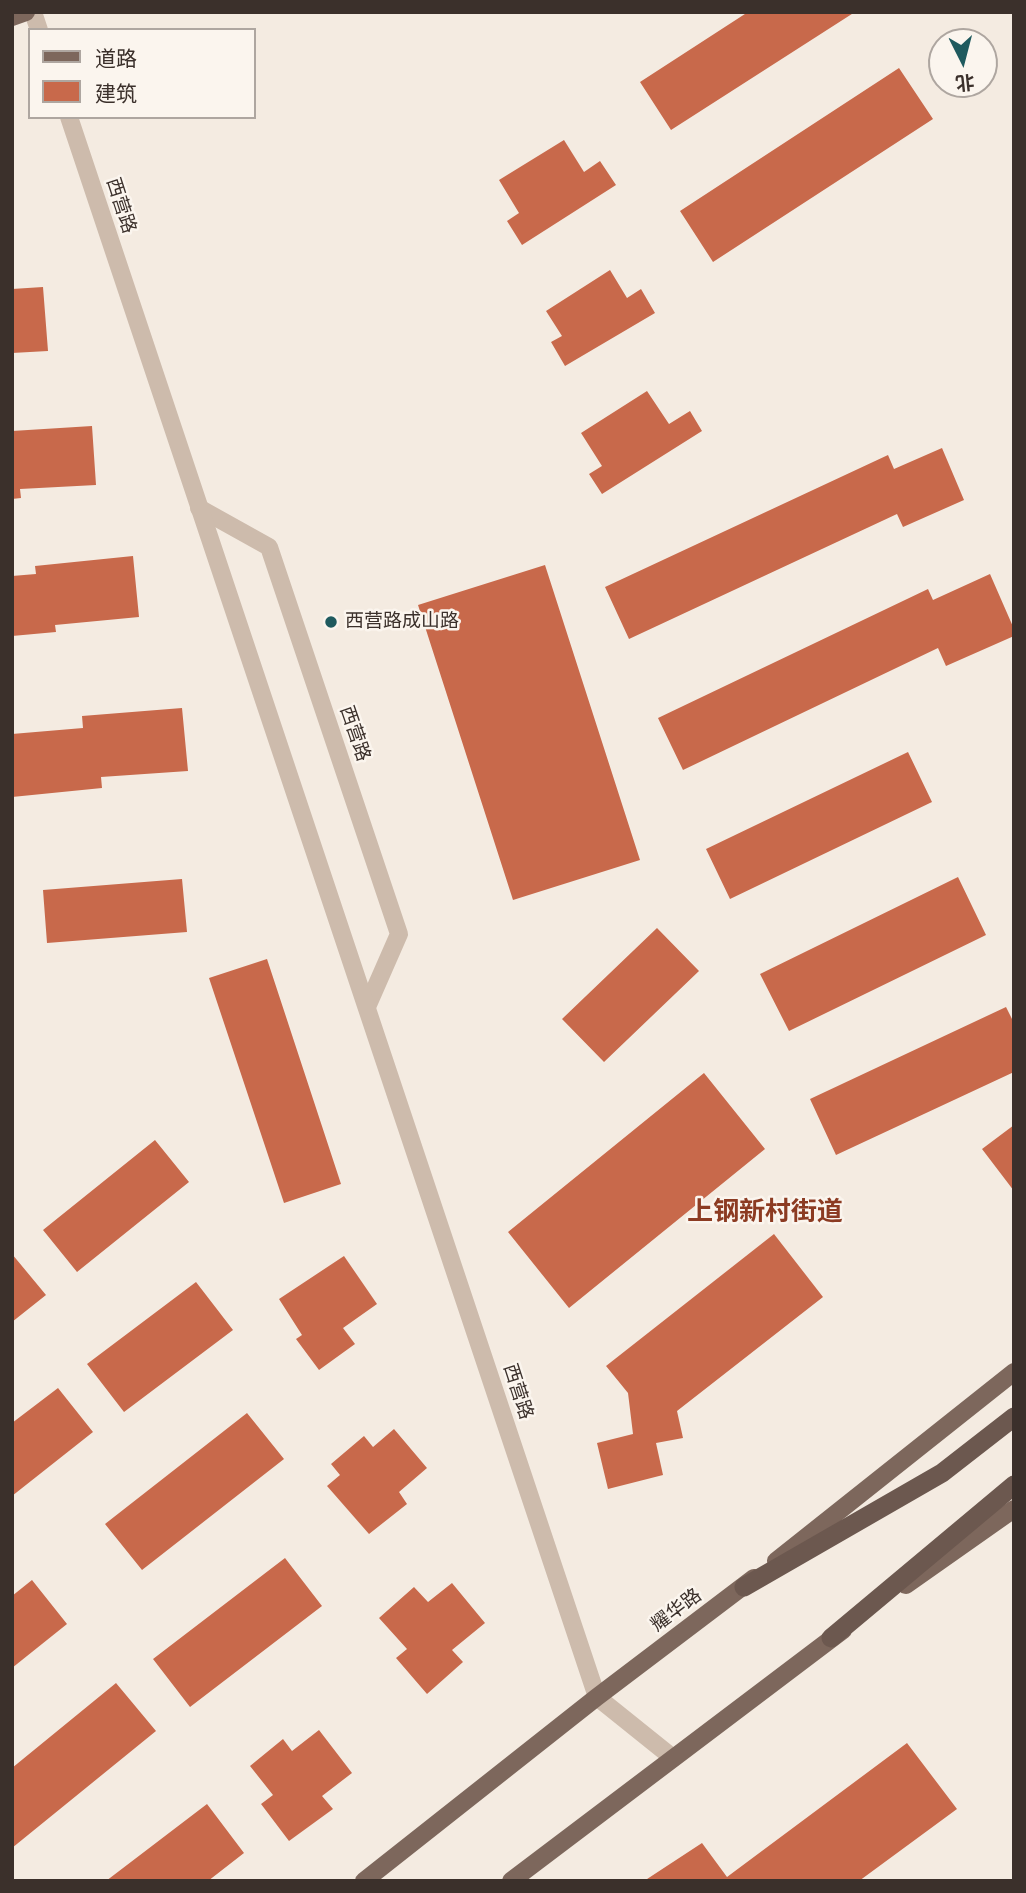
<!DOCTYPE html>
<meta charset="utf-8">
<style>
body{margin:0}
#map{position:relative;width:1026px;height:1893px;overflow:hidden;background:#f4ebe1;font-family:"Roboto Condensed","Noto Sans SC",sans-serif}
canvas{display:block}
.frame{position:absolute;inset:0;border:14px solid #3b302b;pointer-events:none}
.legend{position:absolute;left:28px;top:28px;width:228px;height:91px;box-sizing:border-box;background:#fbf5ee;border:2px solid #aea6a0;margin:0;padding:9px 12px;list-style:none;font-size:21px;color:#3b302b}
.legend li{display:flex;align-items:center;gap:14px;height:35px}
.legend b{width:35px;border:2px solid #aea6a0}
.north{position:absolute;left:928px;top:28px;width:70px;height:70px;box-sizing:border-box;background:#fbf5ee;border:2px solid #aea6a0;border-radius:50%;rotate:174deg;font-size:19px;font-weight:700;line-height:28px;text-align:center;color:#3b302b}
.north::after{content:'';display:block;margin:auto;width:24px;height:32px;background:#1f5a5e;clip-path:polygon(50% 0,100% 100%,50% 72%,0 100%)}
</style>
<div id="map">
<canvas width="1026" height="1893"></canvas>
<div class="frame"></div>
<ul class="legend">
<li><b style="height:9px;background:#7d675c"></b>道路</li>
<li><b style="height:19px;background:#c8694b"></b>建筑</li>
</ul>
<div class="north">北</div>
</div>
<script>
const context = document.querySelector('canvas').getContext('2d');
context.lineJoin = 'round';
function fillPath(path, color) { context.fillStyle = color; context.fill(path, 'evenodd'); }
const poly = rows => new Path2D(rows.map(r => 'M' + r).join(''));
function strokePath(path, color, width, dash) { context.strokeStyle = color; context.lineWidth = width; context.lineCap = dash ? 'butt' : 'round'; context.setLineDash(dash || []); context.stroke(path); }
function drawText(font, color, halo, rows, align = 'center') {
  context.font = font + ' "Roboto Condensed","Noto Sans SC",sans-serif'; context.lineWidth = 5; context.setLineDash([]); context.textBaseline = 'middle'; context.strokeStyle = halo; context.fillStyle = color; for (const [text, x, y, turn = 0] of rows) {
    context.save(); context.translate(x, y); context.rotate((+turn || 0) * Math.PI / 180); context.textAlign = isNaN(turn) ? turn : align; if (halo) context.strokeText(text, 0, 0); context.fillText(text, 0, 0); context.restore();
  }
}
fillPath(poly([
 [748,12,855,12,671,130,640,82],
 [899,68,933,119,713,262,680,211],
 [564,140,584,172,600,161,616,185,522,245,507,221,519,213,499,180],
 [610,270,627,298,641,289,655,313,565,366,551,342,562,336,546,311],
 [43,287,48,351,12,353,12,289],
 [647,391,669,424,690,411,702,431,602,494,589,474,602,466,581,433],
 [92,426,96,485,20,489,21,498,12,499,12,431],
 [942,448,964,500,903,527,897,514,629,639,605,587,888,455,894,469],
 [133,556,139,617,55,625,56,632,12,636,12,576,36,574,35,566],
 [545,565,640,860,513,900,418,605],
 [990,574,1014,629,1014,636,946,666,938,648,683,770,658,718,928,589,933,600],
 [182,708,188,771,101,777,102,788,12,797,12,734,83,728,82,716],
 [908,752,932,802,730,899,706,849],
 [958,877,986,935,789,1031,760,974],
 [182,879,187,932,47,943,43,890],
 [657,928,699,971,604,1062,562,1019],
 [267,959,341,1184,284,1203,209,978],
 [1006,1007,1014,1023,1014,1072,836,1155,810,1099],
 [704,1073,765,1149,569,1308,508,1232],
 [1014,1125,1014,1191,982,1149],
 [155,1140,189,1182,77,1272,43,1230],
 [774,1234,823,1297,677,1411,683,1438,656,1443,663,1475,608,1489,597,1443,633,1434,628,1393,606,1366],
 [12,1254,46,1295,12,1322],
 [344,1256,377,1304,343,1328,355,1344,319,1370,296,1339,302,1335,279,1299],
 [196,1282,233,1330,124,1412,87,1364],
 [58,1388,93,1432,12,1496,12,1423],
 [247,1413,284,1459,142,1570,105,1524],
 [394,1429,427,1468,399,1492,407,1504,369,1534,327,1486,340,1475,331,1464,364,1436,373,1447],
 [285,1558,322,1606,190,1707,153,1659],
 [32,1580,67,1624,12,1668,12,1596],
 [452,1583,485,1623,452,1650,463,1662,427,1694,396,1658,407,1649,379,1618,414,1587,428,1602],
 [116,1683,156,1731,12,1848,12,1768],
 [319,1730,352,1773,322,1796,333,1809,289,1841,261,1804,273,1795,250,1766,283,1739,292,1751],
 [907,1743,957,1809,859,1881,644,1881,702,1843,727,1877],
 [207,1804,244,1853,208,1881,106,1881]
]), '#c8694b');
strokePath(poly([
 [199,508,269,547,399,934,367,1007]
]), '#cdbbac', 18);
strokePath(poly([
 [33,12,39,30],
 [69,117,597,1697,673,1758]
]), '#cdbbac', 18);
strokePath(poly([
 [12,17,26,12],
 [776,1561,1014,1372],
 [906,1585,1014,1509],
 [364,1881,597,1697,754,1578],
 [511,1881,843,1630]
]), '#7d675c', 18);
strokePath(poly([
 [744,1587,942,1473,1014,1417],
 [831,1638,1014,1485]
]), '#6c584f', 19);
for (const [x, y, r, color] of [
 [331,622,7,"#1f5a5e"]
]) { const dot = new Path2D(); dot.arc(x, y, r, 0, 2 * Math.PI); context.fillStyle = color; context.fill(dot); strokePath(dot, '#fbf5ee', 2.5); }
drawText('19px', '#3b302b', '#fbf5ee', [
 ["西营路",120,206,72],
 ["西营路",354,734,71],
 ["西营路",517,1392,72],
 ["耀华路",677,1611,-37]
]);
drawText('19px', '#3b302b', '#fbf5ee', [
 ["西营路成山路",345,622]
], 'left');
drawText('bold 26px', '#8c3b22', '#fbf5ee', [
 ["上钢新村街道",765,1213]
]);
</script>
